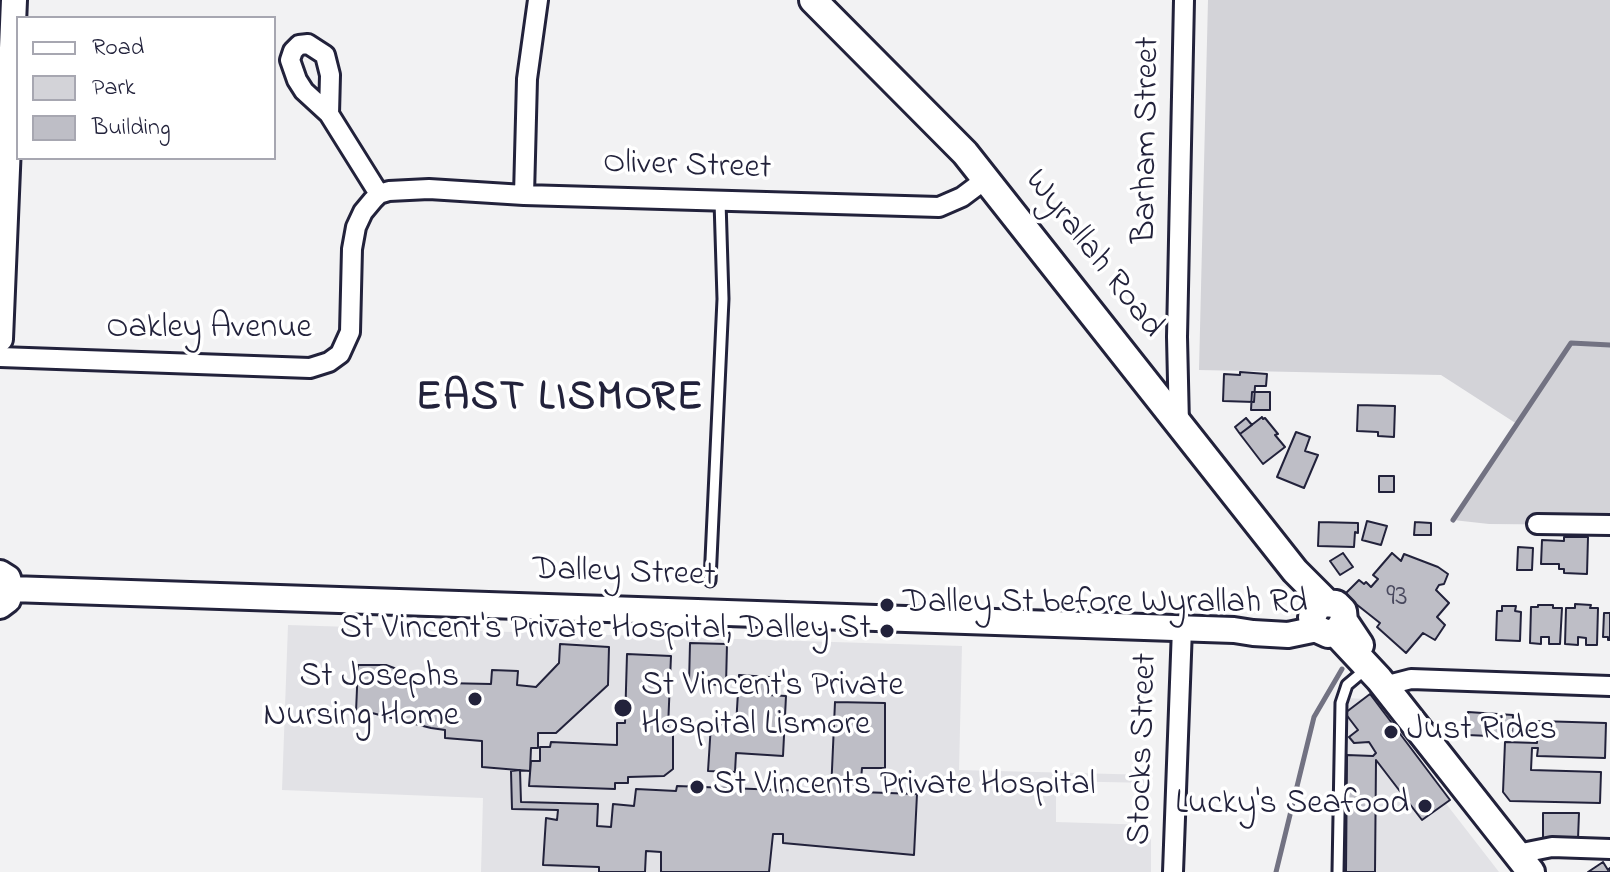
<!DOCTYPE html>
<style>
body{margin:0}
#map{position:relative;width:1610px;height:872px;overflow:hidden;background:#f2f2f3;font-family:"Indie Flower",sans-serif}
canvas{display:block}
.legend{position:absolute;left:16px;top:16px;width:260px;height:144px;box-sizing:border-box;background:#fff;border:2px solid #a7a7b1;margin:0;padding:10px 14px;list-style:none;font-size:24px;color:#22223b}
.legend li{display:flex;align-items:center;gap:16px;height:40px}
.legend b{width:40px;border:2px solid #a7a7b1}
</style>
<div id="map">
<canvas width="1610" height="872"></canvas>
<ul class="legend">
<li><b style="height:10px;background:#fff"></b>Road</li>
<li><b style="height:22px;background:#d3d3d8"></b>Park</li>
<li><b style="height:22px;background:#bebec6"></b>Building</li>
</ul>
</div>
<script>
const context = document.querySelector('canvas').getContext('2d');
context.lineJoin = 'round';
function fillPath(path, color) { context.fillStyle = color; context.fill(path, 'evenodd'); }
const poly = rows => new Path2D(rows.map(r => 'M' + r).join(''));
function strokePath(path, color, width, dash) { context.strokeStyle = color; context.lineWidth = width; context.lineCap = dash ? 'butt' : 'round'; context.setLineDash(dash || []); context.stroke(path); }
function drawText(font, color, halo, rows, align = 'center') {
  context.font = font + ' "Indie Flower",sans-serif'; context.lineWidth = 7; context.setLineDash([]); context.textBaseline = 'middle'; context.strokeStyle = halo; context.fillStyle = color; for (const [text, x, y, turn = 0] of rows) {
    context.save(); context.translate(x, y); context.rotate((+turn || 0) * Math.PI / 180); context.textAlign = isNaN(turn) ? turn : align; if (halo) context.strokeText(text, 0, 0); context.fillText(text, 0, 0); context.restore();
  }
}
fillPath(poly([
 [288,625,962,646,959,770,1152,775,1152,783,1056,781,1056,822,1151,825,1151,872,481,872,483,798,282,790],
 [1347,698,1365,699,1499,872,1345,872]
]), '#e2e2e6');
fillPath(poly([
 [1208,0,1610,0,1610,525,1489,524,1453,520,1517,424,1441,375,1199,370]
]), '#d3d3d8');
strokePath(poly([
 [1453,520,1571,343,1610,345],
 [1276,872,1314,717,1342,669]
]), '#727282', 5);
const building = poly([
 [1240,372,1267,374,1266,386,1255,386,1254,402,1223,401,1224,374,1240,375,1240,372],
 [1252,392,1270,392,1270,410,1251,410,1252,392],
 [1358,405,1395,406,1394,437,1378,436,1378,432,1357,431,1358,405],
 [1262,417,1263,419,1265,418,1278,434,1275,435,1285,447,1263,464,1240,434,1262,417],
 [1246,418,1252,425,1240,434,1235,427,1246,418],
 [1296,432,1310,437,1305,451,1318,455,1304,488,1277,477,1296,432],
 [1379,476,1394,476,1394,492,1379,492,1379,476],
 [1367,521,1387,526,1381,545,1362,540,1367,521],
 [1319,522,1358,523,1358,533,1355,532,1354,547,1318,546,1319,522],
 [1415,522,1431,523,1431,535,1414,535,1415,522],
 [1564,537,1588,537,1587,574,1564,573,1564,569,1559,569,1559,564,1541,564,1542,540,1564,541,1564,537],
 [1518,547,1533,548,1532,570,1517,570,1518,547],
 [1343,553,1353,567,1340,575,1330,561,1343,553],
 [1392,553,1401,561,1404,554,1438,567,1448,574,1444,584,1439,585,1436,590,1449,603,1437,617,1445,625,1435,640,1423,633,1406,653,1377,627,1380,623,1356,604,1355,606,1345,594,1359,580,1364,584,1366,582,1371,587,1378,579,1373,575,1392,553],
 [1575,604,1591,605,1590,608,1598,608,1597,645,1586,645,1586,638,1578,637,1578,645,1565,644,1566,608,1575,608,1575,604],
 [1538,605,1553,605,1553,608,1562,608,1560,644,1549,644,1549,637,1541,637,1541,644,1530,643,1531,607,1538,607,1538,605],
 [1502,606,1516,606,1515,611,1521,612,1520,641,1496,640,1497,611,1502,611,1502,606],
 [1604,613,1610,613,1610,640,1608,640,1608,637,1603,637,1604,613],
 [690,643,727,644,726,685,689,684,690,643],
 [560,644,609,647,608,685,556,733,538,733,538,748,531,748,530,771,482,767,482,741,445,738,445,730,431,728,372,713,356,712,358,665,386,665,424,679,425,675,443,677,443,683,491,684,492,670,518,671,517,685,536,687,559,663,560,644],
 [627,654,671,656,668,728,673,729,673,769,664,776,628,777,628,783,615,783,615,789,529,786,531,761,540,761,540,747,550,747,551,742,617,745,617,723,625,723,627,654],
 [739,675,769,677,768,695,786,696,783,756,736,753,735,772,708,771,711,724,736,726,739,675],
 [1370,694,1450,800,1422,820,1376,760,1375,872,1346,872,1347,755,1373,756,1376,753,1369,742,1354,743,1349,737,1358,730,1345,713,1370,694],
 [835,702,885,703,885,768,862,768,860,792,917,794,914,855,783,843,783,834,773,834,769,872,661,872,661,852,646,851,645,872,599,872,599,867,543,865,546,818,557,820,558,810,512,809,511,771,520,770,521,802,598,804,597,826,611,827,613,804,634,806,636,789,676,791,677,786,831,792,835,702],
 [1468,712,1513,715,1512,737,1467,735,1468,712],
 [1538,721,1606,723,1605,758,1537,756,1538,748,1532,748,1531,770,1601,772,1600,803,1510,801,1503,792,1505,742,1537,743,1538,721],
 [1543,813,1579,813,1578,839,1543,839,1543,813],
 [1603,862,1608,870,1610,868,1610,872,1588,872,1603,862]
]);
fillPath(building, '#bebec6');
strokePath(building, '#22223b', 2);
const service = poly([
 [710,581,723,299,720,201],
 [1338,872,1341,703,1347,685,1366,669]
]);
const minor = poly([
 [329,114,330,75,325,55,308,44,299,45,293,51,290,60,297,80,304,91,329,114,379,194],
 [524,195,527,79,538,0],
 [0,357,310,368,329,362,340,354,350,332,352,249,356,227,363,212,373,200,379,194,389,191,429,189,524,195,939,207,962,197,986,179],
 [1179,425,1177,337,1184,0],
 [1537,524,1610,525],
 [1384,686,1411,679,1610,686],
 [1517,854,1552,847,1610,849],
 [1173,872,1182,628]
]);
const tertiary = poly([
 [0,339,14,0],
 [0,573,8,578,11,589,8,600,0,606],
 [11,589,1234,630,1253,633,1288,635,1317,629]
]);
const secondary = poly([
 [813,0,965,153,1295,571,1326,602],
 [1344,621,1338,630,1328,634,1317,629,1313,624,1312,617,1317,607,1323,603,1336,604,1343,611,1344,621,1360,645],
 [1335,632,1379,679,1531,872]
]);
strokePath(service, '#22223b', 15);
strokePath(minor, '#22223b', 24);
strokePath(tertiary, '#22223b', 30);
strokePath(secondary, '#22223b', 32);
strokePath(service, '#fff', 9);
strokePath(minor, '#fff', 18);
strokePath(tertiary, '#fff', 24);
strokePath(secondary, '#fff', 26);
for (const [x, y, r, color] of [
 [887,605,8,"#22223b"],
 [887,631,8,"#22223b"],
 [475,699,8,"#22223b"],
 [623,708,10,"#22223b"],
 [1391,732,8,"#22223b"],
 [697,787,8,"#22223b"],
 [1425,806,8,"#22223b"]
]) { const dot = new Path2D(); dot.arc(x, y, r, 0, 2 * Math.PI); context.fillStyle = color; context.fill(dot); strokePath(dot, '#fff', 3); }
drawText('30px', '#49495e', null, [
 ["93",1397,599]
]);
drawText('34px', '#22223b', '#fff', [
 ["Barham Street",1149,140,-89],
 ["Oliver Street",687,168,2],
 ["Wyrallah Road",1092,255,52],
 ["Oakley Avenue",209,330],
 ["Dalley Street",624,575,2],
 ["Stocks Street",1145,749,-88]
]);
drawText('34px', '#22223b', '#fff', [
 ["Dalley St before Wyrallah Rd",903,605],
 ["St Vincent's Private Hospital, Dalley St",871,631,"right"],
 ["St Josephs",459,679,"right"],
 ["Nursing Home",459,718,"right"],
 ["St Vincent's Private",641,688],
 ["Hospital Lismore",641,727],
 ["Just Rides",1407,732],
 ["St Vincents Private Hospital",713,787],
 ["Lucky's Seafood",1409,806,"right"]
], 'left');
context.letterSpacing = '2px';
drawText('bold 42px', '#22223b', '#fff', [
 ["EAST LISMORE",560,401]
]);
context.letterSpacing = '0px';
</script>
